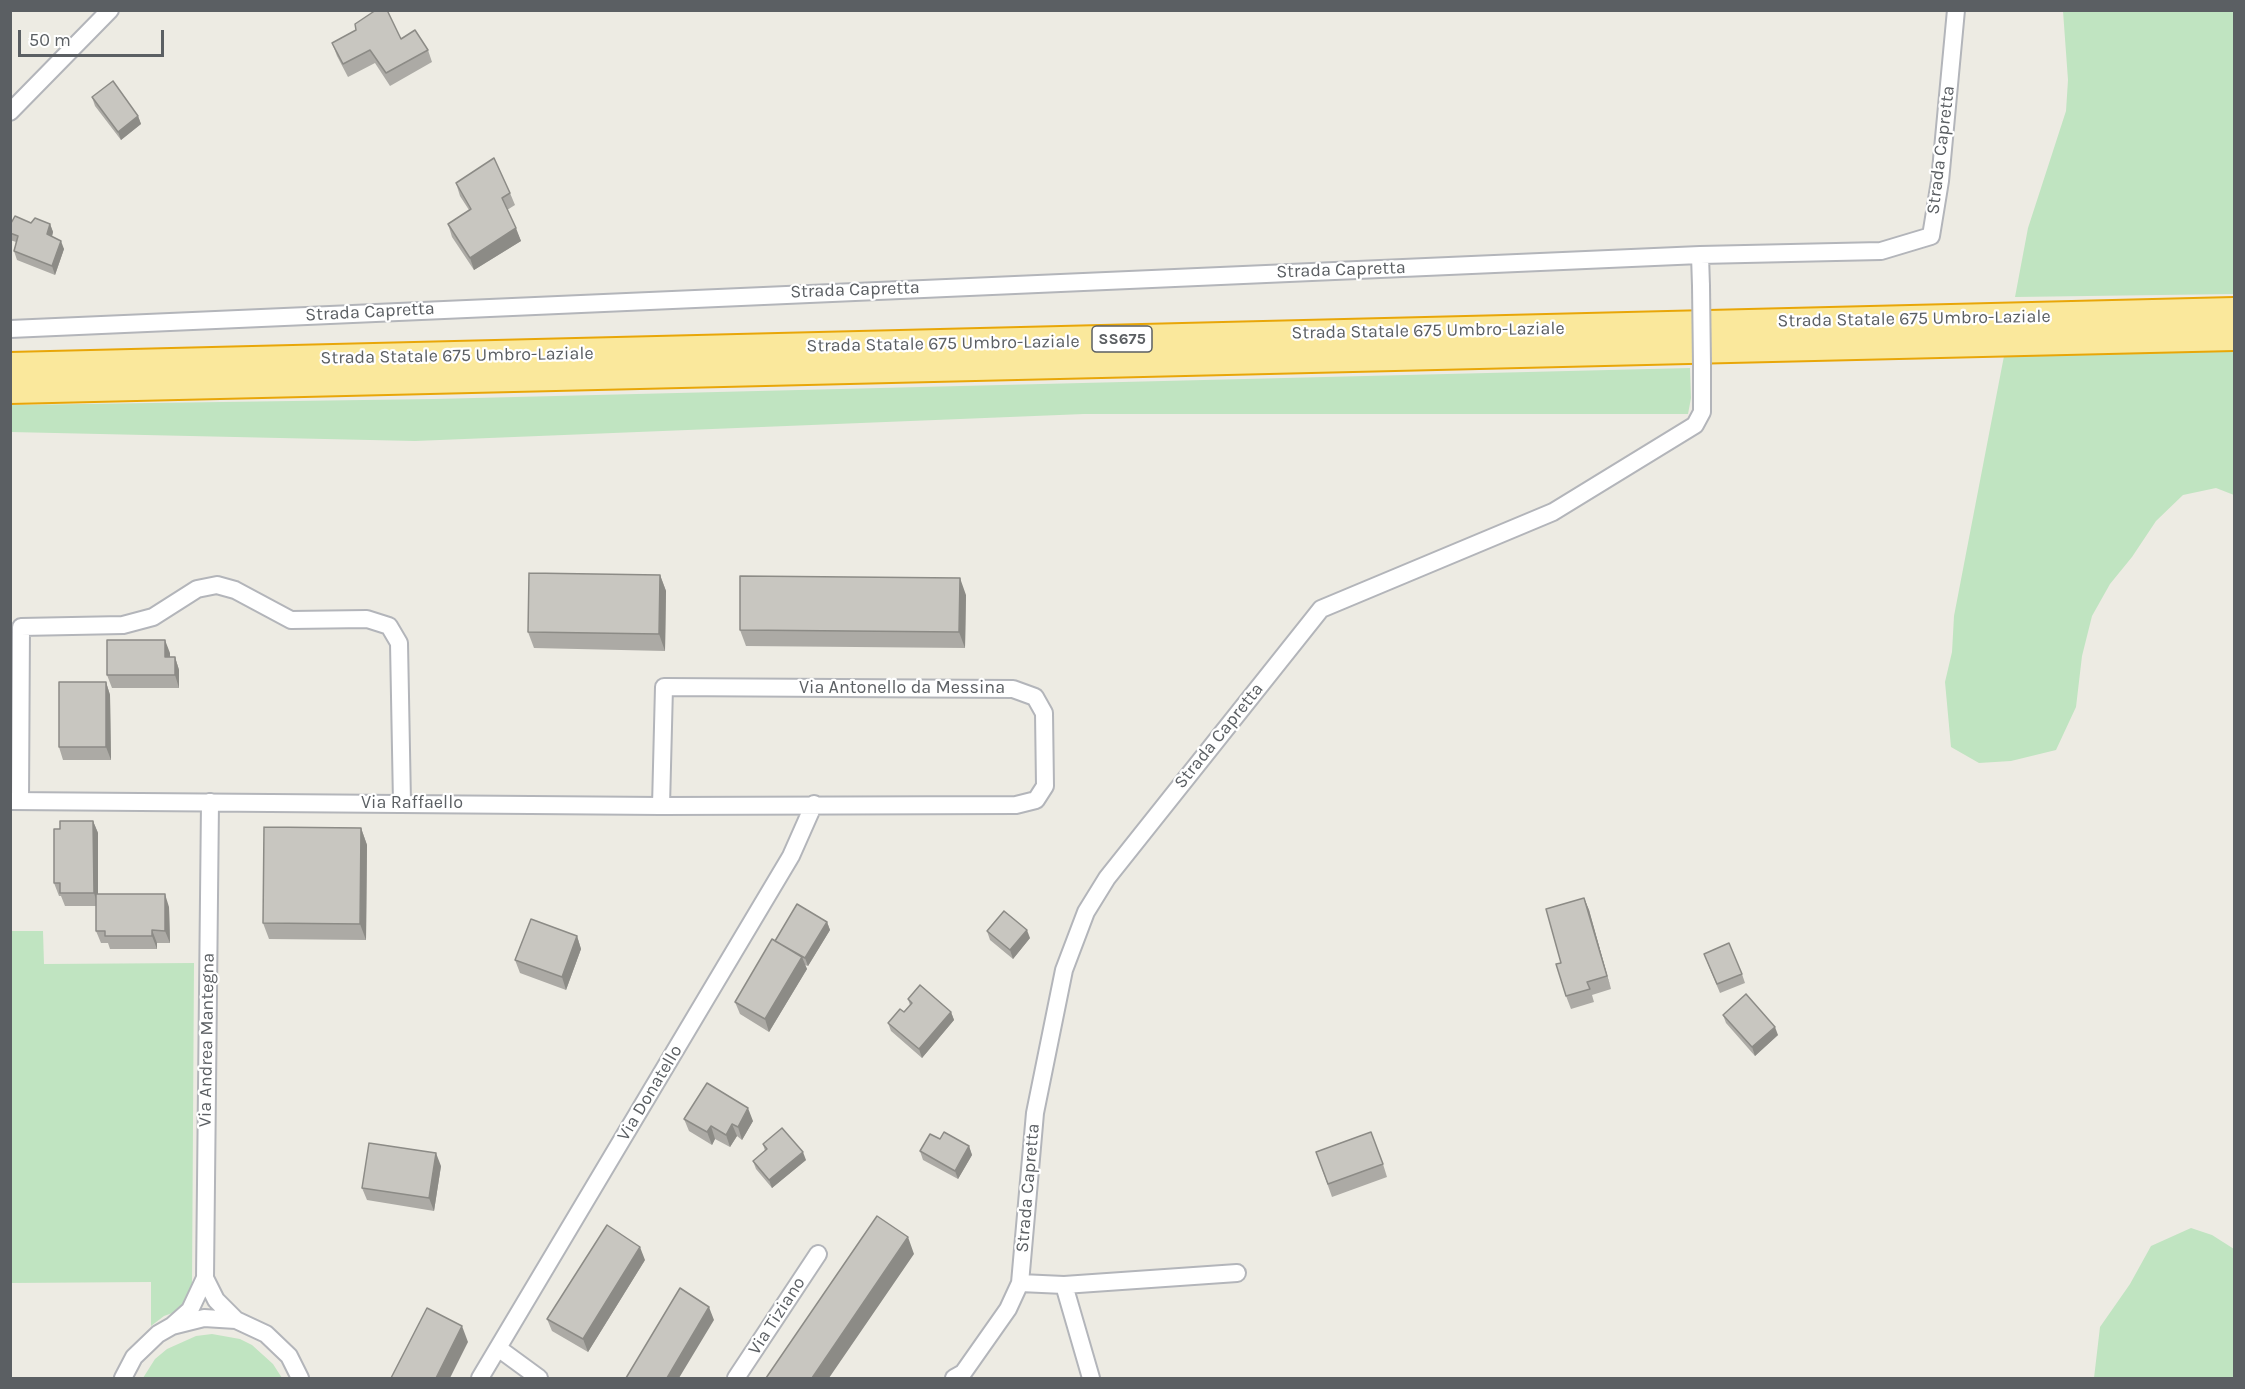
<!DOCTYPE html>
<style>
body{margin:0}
#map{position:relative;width:2245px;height:1389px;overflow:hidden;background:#edebe3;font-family:Karla,sans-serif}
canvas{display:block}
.frame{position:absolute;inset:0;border:12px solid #5b5f63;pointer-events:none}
.scale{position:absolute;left:18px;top:30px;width:146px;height:27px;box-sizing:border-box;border:3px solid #5b5f63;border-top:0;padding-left:8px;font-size:18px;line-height:21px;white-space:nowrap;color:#5b5f63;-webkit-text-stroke:4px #fff;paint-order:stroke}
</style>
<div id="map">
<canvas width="2245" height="1389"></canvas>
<div class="frame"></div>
<div class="scale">50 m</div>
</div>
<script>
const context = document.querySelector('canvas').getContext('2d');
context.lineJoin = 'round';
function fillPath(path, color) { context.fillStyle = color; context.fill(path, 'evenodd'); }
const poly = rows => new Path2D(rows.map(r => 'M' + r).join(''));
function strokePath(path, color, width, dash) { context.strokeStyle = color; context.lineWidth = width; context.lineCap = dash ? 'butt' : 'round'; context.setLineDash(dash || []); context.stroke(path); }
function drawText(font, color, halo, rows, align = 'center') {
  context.font = font + ' Karla,sans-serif'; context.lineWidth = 4.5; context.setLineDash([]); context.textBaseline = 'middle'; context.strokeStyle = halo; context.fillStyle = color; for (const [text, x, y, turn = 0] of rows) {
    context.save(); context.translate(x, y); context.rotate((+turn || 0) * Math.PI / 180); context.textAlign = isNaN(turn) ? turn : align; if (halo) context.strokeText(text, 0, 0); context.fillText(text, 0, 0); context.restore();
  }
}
fillPath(poly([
 [2063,11,2234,11,2234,294,2015,297,2028,228,2066,111,2068,80],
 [2234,350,2234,495,2216,488,2183,495,2156,521,2132,557,2110,584,2092,616,2082,656,2076,707,2056,750,2011,761,1979,763,1951,747,1945,682,1952,652,1954,616,2004,356],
 [1690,368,1691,398,1688,414,1084,414,415,441,10,432,11,405,434,399],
 [11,931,43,931,44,964,194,963,192,1284,186,1302,178,1311,164,1316,151,1326,151,1282,11,1283],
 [2191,1228,2212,1235,2234,1249,2234,1378,2094,1378,2100,1327,2130,1284,2151,1246],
 [212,1334,240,1339,252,1345,273,1364,282,1378,143,1378,155,1359,167,1349,196,1336]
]), '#c0e4c1');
const minor = poly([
 [10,112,110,10],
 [1701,286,1700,255,1881,251,1931,236,1940,181,1956,10],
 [10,329,1700,255],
 [10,801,661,806,1016,805,1036,800,1045,786,1044,713,1035,697,1013,689,664,687,661,806],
 [20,801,21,627,123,625,153,617,197,589,217,585,235,590,291,620,367,619,389,626,399,643,402,803],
 [205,1278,216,1300,236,1320],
 [1020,1283,1064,1285,1237,1273],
 [1064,1285,1091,1378],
 [172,1326,190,1310,205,1278,210,802],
 [498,1348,539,1378],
 [123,1378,134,1357,158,1334,172,1326,204,1318,236,1320,266,1334,289,1356,300,1378],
 [480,1378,791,856,814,804],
 [736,1378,818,1254],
 [954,1378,963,1373,1008,1309,1020,1283,1035,1113,1064,970,1086,912,1107,878,1321,609,1553,512,1695,425,1702,412,1702,365]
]);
const trunk = poly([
 [10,367,2234,312],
 [10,389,2234,336]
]);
strokePath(minor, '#b3b5ba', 20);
strokePath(trunk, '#e8a608', 32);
strokePath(minor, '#fff', 16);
strokePath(trunk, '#fae89c', 28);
const minorBridge = poly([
 [1701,286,1702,365]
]);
strokePath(minorBridge, '#b3b5ba', 20, []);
strokePath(minorBridge, '#fff', 16);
fillPath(poly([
 [401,39,428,50,432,62,390,86,375,63,348,77,337,56,332,43],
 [92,97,138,116,141,124,121,140,95,106],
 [456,183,510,193,515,205,507,210,521,241,474,270,452,237,448,224,469,210,460,196],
 [31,223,50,224,53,232,52,237,64,249,55,275,17,260,14,251,16,242,10,240,10,225],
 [660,575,666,591,665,651,534,648,528,632],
 [966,595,965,648,746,646,740,630],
 [170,653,170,657,175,657,179,670,179,688,112,688,107,675],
 [106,682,110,695,111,760,63,760,59,747],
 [93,821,98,833,98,894,169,907,170,943,157,943,157,949,110,949,108,943,101,943,96,931,96,906,65,906,61,896,59,896,54,883,60,829],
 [361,828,367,845,366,940,269,939,263,923],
 [1584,898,1589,910,1611,989,1592,995,1594,1002,1571,1009,1566,996,1561,963],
 [827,922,830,930,808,966,805,965,807,969,769,1032,740,1014,735,1002,776,942],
 [987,931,1030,938,1013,959,990,940],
 [577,936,581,949,566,990,520,973,515,960],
 [1707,962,1742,974,1745,983,1720,993],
 [908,999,951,1012,954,1020,922,1058,891,1031,888,1023,904,1012,910,1005],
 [1723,1015,1778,1035,1755,1056,1726,1023],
 [684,1119,753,1121,742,1140,737,1136,730,1147,715,1139,712,1145,689,1131],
 [940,1139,969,1146,972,1155,958,1179,923,1160,920,1151],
 [763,1144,806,1160,772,1188,756,1169,753,1161,765,1151],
 [1316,1152,1383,1164,1387,1177,1332,1197],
 [441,1166,434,1211,367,1200,362,1188],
 [645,1260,588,1352,552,1331,547,1319]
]), '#acaaa5');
fillPath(poly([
 [138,116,141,124,121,140,118,132],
 [50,224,53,232,50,243,47,234],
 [516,228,521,241,474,270,470,258],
 [61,241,64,249,55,275,52,266],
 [660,575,666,591,665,651,659,634],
 [960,578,966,595,965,648,959,632],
 [165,640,170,653,170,670,165,657],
 [175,657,179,670,179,688,175,675],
 [106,682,110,695,111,760,106,747],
 [93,821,98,833,98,906,94,893],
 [361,828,367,845,366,940,360,924],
 [165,894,169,907,170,943,165,931],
 [1584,898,1589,910,1611,989,1607,976],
 [827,922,830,930,808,966,805,958],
 [152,930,157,943,157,949,152,936],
 [1027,930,1030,938,1013,959,1010,950],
 [577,936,581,949,566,990,562,977],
 [802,957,807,969,769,1032,765,1019],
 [951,1012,954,1020,922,1058,919,1049],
 [1775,1027,1778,1035,1755,1056,1752,1047],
 [748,1108,753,1121,742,1140,738,1127],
 [732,1124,737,1136,730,1147,726,1135],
 [711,1126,715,1139,712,1145,707,1132],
 [969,1146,972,1155,958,1179,955,1171],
 [803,1152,806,1160,772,1188,769,1180],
 [436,1153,441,1166,434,1211,429,1198],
 [908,1237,914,1254,829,1378,812,1378],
 [640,1247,645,1260,588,1352,583,1339],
 [709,1307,714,1320,679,1378,667,1378],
 [462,1326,468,1342,450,1378,436,1378]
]), '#8c8b86');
const building = poly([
 [376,10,387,10,401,39,415,30,428,50,386,73,370,50,343,64,332,43,356,30,355,24,376,10],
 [113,81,138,116,118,132,92,97,113,81],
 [494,158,510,193,502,198,516,228,470,258,448,224,471,209,456,183,494,158],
 [15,216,31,223,35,218,50,224,47,234,61,241,52,266,14,251,18,236,10,233,10,225,15,216],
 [529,573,660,575,659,634,528,632,529,573],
 [740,576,960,578,959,632,740,630,740,576],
 [107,640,165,640,165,657,175,657,175,675,107,675,107,640],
 [59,682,106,682,106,747,59,747,59,682],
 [60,821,93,821,94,893,60,893,60,883,54,883,54,829,60,829,60,821],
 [264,827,361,828,360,924,263,923,264,827],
 [96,894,165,894,165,931,152,930,152,936,105,936,105,931,96,931,96,894],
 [1584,898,1607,976,1587,982,1590,989,1566,996,1556,964,1561,963,1546,909,1584,898],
 [797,904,827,922,805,958,775,941,797,904],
 [1004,911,1027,930,1010,950,987,931,1004,911],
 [531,919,577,936,562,977,515,960,531,919],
 [772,939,802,957,765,1019,735,1002,772,939],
 [1729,943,1742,974,1717,984,1704,954,1729,943],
 [920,985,951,1012,919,1049,888,1023,900,1009,904,1012,912,1003,908,999,920,985],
 [1746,994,1775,1027,1752,1047,1723,1015,1746,994],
 [707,1083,748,1108,738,1127,732,1124,726,1135,711,1126,707,1132,684,1119,707,1083],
 [782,1128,803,1152,769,1180,753,1161,767,1149,763,1144,782,1128],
 [944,1132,969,1146,955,1171,920,1151,930,1134,940,1139,944,1132],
 [1371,1132,1383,1164,1328,1184,1316,1152,1371,1132],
 [369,1143,436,1153,429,1198,362,1188,369,1143],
 [877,1216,908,1237,812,1378,766,1378,877,1216],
 [607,1225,640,1247,583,1339,547,1319,607,1225],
 [680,1288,709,1307,667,1378,626,1378,680,1288],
 [427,1308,462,1326,436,1378,391,1378,427,1308]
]);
fillPath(building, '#c8c6c0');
strokePath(building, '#8c8b86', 1.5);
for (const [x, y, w] of [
 [1122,339,60]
]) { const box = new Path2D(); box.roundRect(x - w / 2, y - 13, w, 26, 4.5); context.fillStyle = '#fff'; context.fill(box); strokePath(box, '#5b5f63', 1.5); }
drawText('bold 16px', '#5b5f63', null, [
 ["SS675",1122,339]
]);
drawText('18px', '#5b5f63', '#fff', [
 ["Strada Capretta",1941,150,-83],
 ["Strada Capretta",1341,270,-2],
 ["Strada Capretta",855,290,-2],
 ["Strada Capretta",370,312,-3],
 ["Strada Statale 675 Umbro-Laziale",1914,319,-1],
 ["Strada Statale 675 Umbro-Laziale",1428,331,-1],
 ["Strada Statale 675 Umbro-Laziale",943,344,-1],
 ["Strada Statale 675 Umbro-Laziale",457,356,-1],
 ["Via Antonello da Messina",902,688],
 ["Strada Capretta",1219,736,-51],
 ["Via Raffaello",412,803],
 ["Via Andrea Mantegna",207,1040,-89],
 ["Via Donatello",650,1093,-59],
 ["Strada Capretta",1028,1188,-85],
 ["Via Tiziano",777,1316,-57]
]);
</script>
